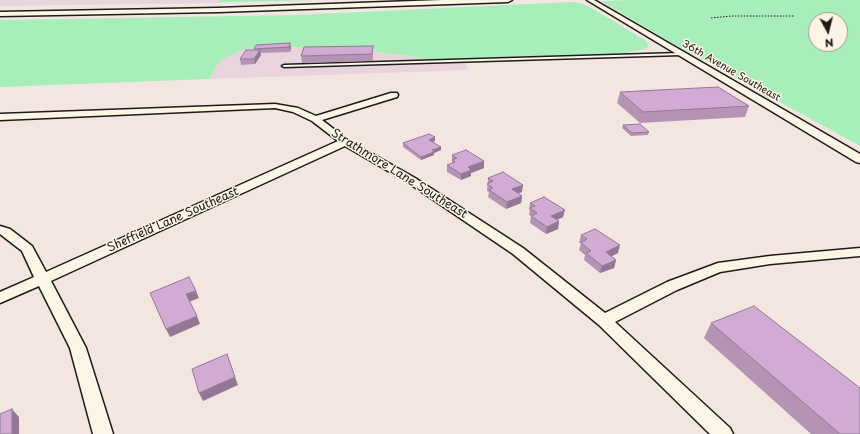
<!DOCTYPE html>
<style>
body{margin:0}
#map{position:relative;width:860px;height:434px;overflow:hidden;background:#f3e6e1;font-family:"Playpen Sans",sans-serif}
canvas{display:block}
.north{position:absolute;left:808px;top:12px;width:40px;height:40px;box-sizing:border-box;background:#fcf5e5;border:1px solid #a29e95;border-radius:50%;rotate:173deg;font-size:11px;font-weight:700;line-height:16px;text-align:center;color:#1c1c1c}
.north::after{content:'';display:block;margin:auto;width:14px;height:18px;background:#1c1c1c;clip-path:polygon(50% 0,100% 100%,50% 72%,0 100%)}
</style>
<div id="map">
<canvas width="860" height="434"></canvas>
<div class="north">N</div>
</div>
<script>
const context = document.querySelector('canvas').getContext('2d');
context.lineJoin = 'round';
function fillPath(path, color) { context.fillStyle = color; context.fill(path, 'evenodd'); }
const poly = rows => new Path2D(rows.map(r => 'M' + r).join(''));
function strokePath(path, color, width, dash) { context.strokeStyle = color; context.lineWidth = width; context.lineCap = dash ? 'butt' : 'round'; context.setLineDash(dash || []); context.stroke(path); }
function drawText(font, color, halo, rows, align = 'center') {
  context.font = font + ' "Playpen Sans",sans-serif'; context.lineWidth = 3; context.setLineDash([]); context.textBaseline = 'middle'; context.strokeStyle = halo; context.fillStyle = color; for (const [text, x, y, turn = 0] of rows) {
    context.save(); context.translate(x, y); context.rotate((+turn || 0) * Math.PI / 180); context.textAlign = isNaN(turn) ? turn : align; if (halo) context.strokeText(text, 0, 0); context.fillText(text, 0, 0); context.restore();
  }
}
fillPath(poly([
 [0,0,224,0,221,3,0,6],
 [275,47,357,49,429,59,463,58,468,70,209,79,221,60,244,49]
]), '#e9d4dd');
fillPath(poly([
 [220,0,319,0,234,2,219,2],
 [630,0,860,0,860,146,667,40,601,1],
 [816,20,840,20,840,44,816,44],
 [572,2,580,3,588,6,645,40,649,46,645,49,621,54,429,59,357,49,275,47,244,49,221,60,209,79,0,87,0,20,296,15]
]), '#a7eebb');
const service = poly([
 [680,53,681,53,681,55,284,67,282,66,284,65,680,53]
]);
const minor = poly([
 [391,93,397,93,398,95,397,97,322,120,348,140,415,178,523,248,605,313,667,282,718,263,770,256,860,248,860,256,770,264,720,272,677,290,615,322,730,428,733,434,710,434,599,325,513,254,407,182,345,146,51,281,86,348,113,434,93,434,70,348,39,286,0,303,0,292,34,277,22,251,0,234,0,226,10,229,32,246,46,272,338,141,312,121,293,112,275,108,0,120,0,114,275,104,298,108,316,116,391,93]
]);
const tertiary = poly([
 [587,0,594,0,860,154,860,163,856,162,587,0]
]);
const primary = poly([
 [442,0,512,0,508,2,218,12,0,16,0,12,218,8,442,0]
]);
strokePath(service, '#1c1c1c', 3);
strokePath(minor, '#1c1c1c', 3);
strokePath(tertiary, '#1c1c1c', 3);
strokePath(primary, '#1c1c1c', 3);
strokePath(poly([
 [711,18,732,16,795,16]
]), '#1c1c1c', 1, [1.5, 1.5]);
fillPath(service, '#fcf5e5');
fillPath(minor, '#fcf5e5');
fillPath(tertiary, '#fcf5e5');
fillPath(primary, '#fcf5e5');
fillPath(poly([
 [290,43,291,48,290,52,260,53,261,55,255,64,241,65,240,59,254,50,254,49],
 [373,46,373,61,302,63,301,56],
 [620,92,749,106,745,117,640,123,617,103],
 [623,125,649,132,648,135,631,136,622,128],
 [435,137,435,141,432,142,441,150,434,153,434,155,421,160,403,147,403,143],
 [452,155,484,168,471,173,471,176,461,180,447,172,447,165,452,163],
 [488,178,522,192,518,193,522,196,521,203,506,209,488,197,489,192,487,191],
 [530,203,563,217,557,220,559,221,558,229,546,234,530,223,531,216,529,215,530,210,529,210],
 [581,235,618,253,611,256,616,260,614,268,600,273,584,260,585,255,579,250,581,243,579,243],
 [711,323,860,434,811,434,704,338]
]), '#b493b5');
fillPath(poly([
 [290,43,291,48,290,52,289,47],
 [260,50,261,55,255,64,254,59],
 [435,137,435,141,429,143,429,140],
 [441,147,441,150,434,153,434,155,421,160,421,157,432,150],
 [484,161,484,168,471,173,471,176,461,180,461,174,468,167],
 [523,185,522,192,511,196,512,189],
 [522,196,521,203,506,209,507,202],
 [565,210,563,217,550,223,551,216],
 [559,221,558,229,546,234,547,227],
 [620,245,618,253,604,260,606,252],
 [616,260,614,268,600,273,602,266],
 [196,291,199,298,189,302,186,294],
 [197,316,200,324,170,337,166,329],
 [235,377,238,385,203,401,199,393],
 [12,409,19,417,19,434,12,434]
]), '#927894');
const building = poly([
 [290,43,289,47,254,49,256,45,290,43],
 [373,46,372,54,301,56,304,47,373,46],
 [246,50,260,50,254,59,240,59,246,50],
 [718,87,749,106,643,112,620,92,718,87],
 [640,124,649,132,632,133,623,125,640,124],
 [429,134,435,137,429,140,441,147,432,150,434,152,421,157,403,143,429,134],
 [466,150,484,161,468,167,471,170,461,174,447,165,455,162,452,160,457,158,452,155,466,150],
 [503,172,523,185,512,189,522,196,507,202,489,190,493,188,487,184,493,181,488,178,503,172],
 [544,197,565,210,551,216,559,221,547,227,531,216,537,213,530,208,535,206,530,203,544,197],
 [595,229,620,245,606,252,616,260,602,266,586,253,591,251,581,243,587,239,581,235,595,229],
 [189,277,196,291,186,294,197,316,166,329,150,293,189,277],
 [754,306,860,388,860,434,840,434,711,323,754,306],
 [227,354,235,377,199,393,192,369,227,354],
 [12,409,12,434,0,434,0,414,12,409]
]);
fillPath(building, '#d1abd3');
strokePath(building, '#927894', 1);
drawText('10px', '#1c1c1c', '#fcf5e5', [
 ["36th Avenue Southeast",731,71,30]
]);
drawText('12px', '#1c1c1c', '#fcf5e5', [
 ["Strathmore Lane Southeast",399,174,32],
 ["Sheffield Lane Southeast",173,220,-24]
]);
</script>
